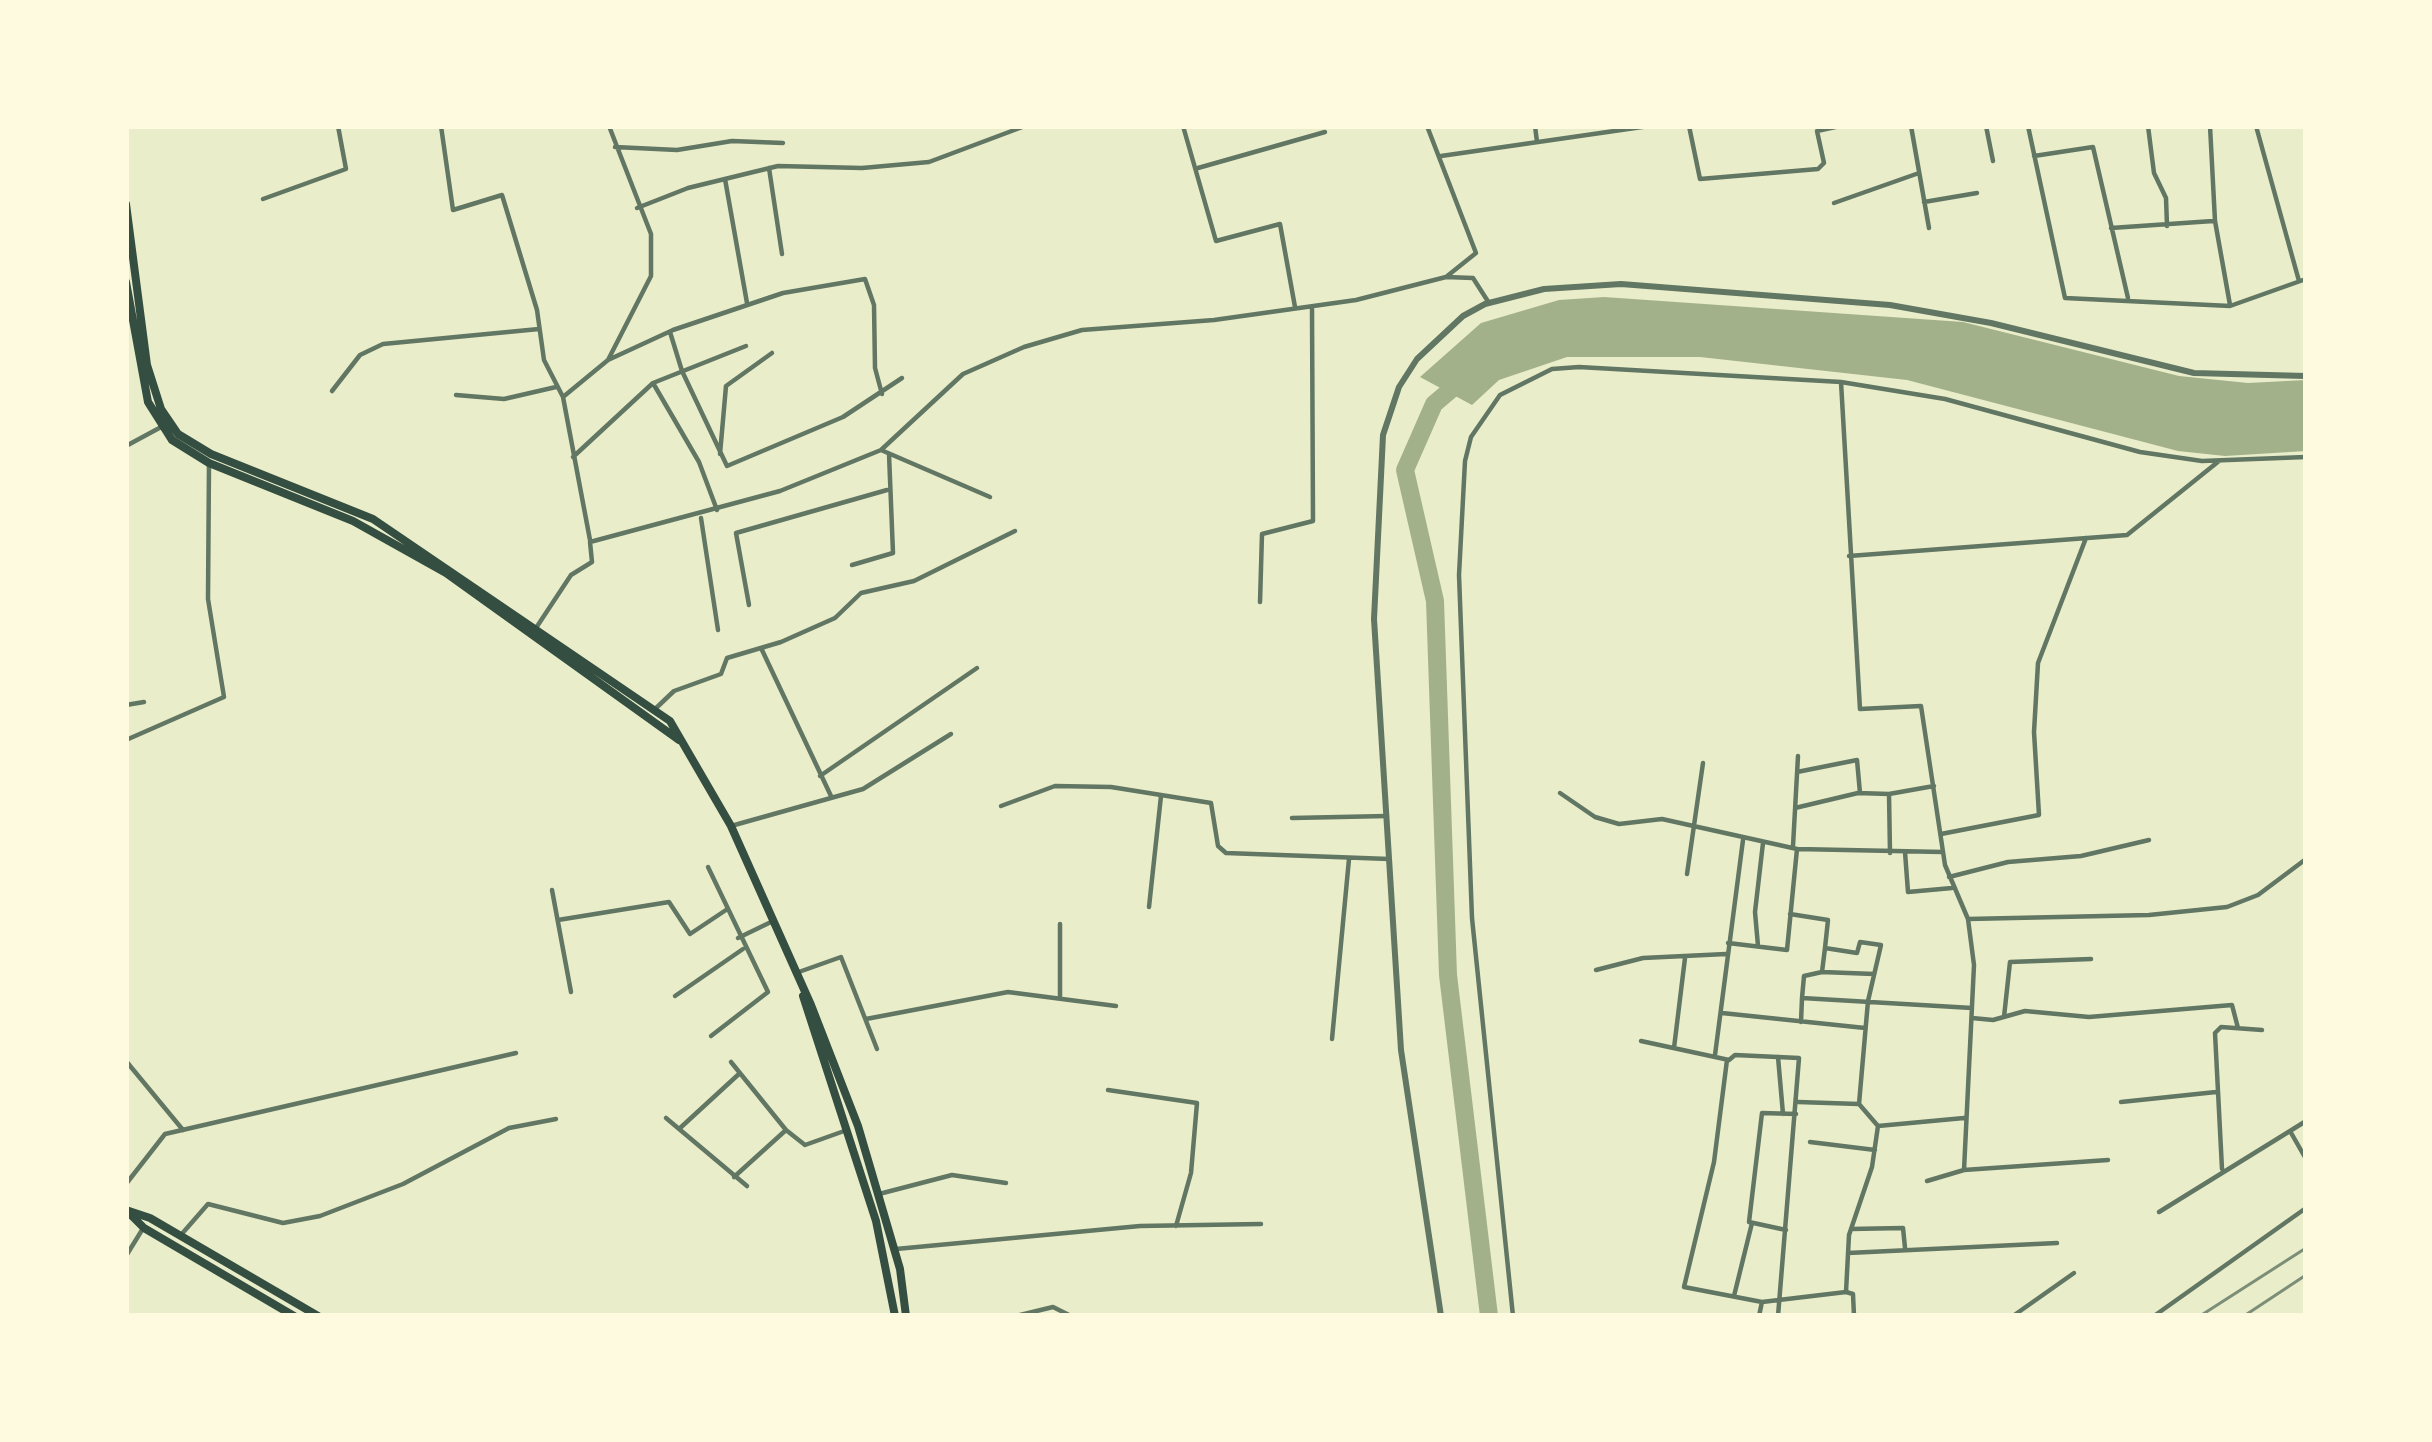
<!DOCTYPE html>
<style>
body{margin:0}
#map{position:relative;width:2432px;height:1442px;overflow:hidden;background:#e9edc9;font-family:"PT Sans Narrow",sans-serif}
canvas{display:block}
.frame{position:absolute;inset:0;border:129px solid #fefae0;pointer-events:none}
</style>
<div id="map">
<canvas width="2432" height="1442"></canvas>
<div class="frame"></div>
</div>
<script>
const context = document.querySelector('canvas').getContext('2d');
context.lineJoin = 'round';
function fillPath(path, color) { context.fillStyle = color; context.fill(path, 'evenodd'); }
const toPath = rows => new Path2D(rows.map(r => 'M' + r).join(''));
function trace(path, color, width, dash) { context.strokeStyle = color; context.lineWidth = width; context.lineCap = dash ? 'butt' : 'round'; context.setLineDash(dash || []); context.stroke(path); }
const water = toPath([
 [1604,297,1963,322,2179,376,2248,383,2306,380,2306,451,2225,456,2178,451,1907,380,1700,357,1567,357,1499,380,1472,405,1420,377,1481,323,1559,300]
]);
const river = toPath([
 [1467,376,1434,404,1405,470,1435,601,1448,975,1489,1316]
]);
const minor = toPath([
 [441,126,453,210,502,195,537,310,544,360,563,397],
 [1183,126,1216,241,1280,224,1295,307],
 [1535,126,1537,142],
 [1689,126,1700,179,1818,169,1824,163,1817,131,1840,126],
 [1911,126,1929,228],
 [1986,126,1993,161],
 [2028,126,2065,298,2230,306,2306,279],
 [2148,126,2154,173,2166,198,2167,226],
 [2210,126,2215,221,2230,305],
 [2256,126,2299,281],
 [615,147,677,150,732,141,783,143],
 [1441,156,1649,126],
 [2034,156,2093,147,2128,298],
 [769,168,782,254],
 [1198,168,1325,132],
 [725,179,747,303],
 [263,199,346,169,338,126],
 [1924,202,1977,193],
 [1834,203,1919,173],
 [637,208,688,188,778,166,862,168,929,162,1025,126],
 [2111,228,2213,221],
 [1446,277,1473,278,1489,303],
 [670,332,682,371,727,466,843,417,902,378],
 [608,360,673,330,783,293,865,279,874,305,875,368,882,394],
 [1841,382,1860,709,1921,706,1945,865,1968,919,1974,965,1964,1170,1927,1181],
 [653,383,699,462,717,510],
 [332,391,360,355,383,344,539,329],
 [456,395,504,399,556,387],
 [126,446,163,426],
 [881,450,990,497],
 [720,454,726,386,772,353],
 [573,457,653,383,746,346],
 [701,518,718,630],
 [590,540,563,397,608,360,651,276,651,234,609,126],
 [1849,556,2127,535,2219,461],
 [852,565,893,553,889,454],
 [1260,602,1262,534,1313,521,1312,309],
 [749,605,736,533,887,490],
 [534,631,571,575,592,562,590,542,780,491,881,450,963,374,1024,347,1082,330,1214,320,1356,300,1446,277,1476,253,1427,126],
 [762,650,831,796],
 [126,705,144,702],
 [654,710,674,691,721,674,727,658,781,642,835,618,861,593,914,581,1015,531],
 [126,740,224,697,208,599,209,463],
 [1797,772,1857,760,1860,793],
 [820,776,977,668],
 [1560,793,1595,817,1619,824,1662,819,1797,849,1943,852],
 [1001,806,1055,786,1111,787,1211,803,1218,846,1226,853,1389,859],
 [1795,808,1858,793,1889,794],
 [1292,818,1387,816],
 [731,826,863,789,951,734],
 [1941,834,2039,815,2034,732,2038,663,2086,538],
 [1793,846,1798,756],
 [1905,852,1908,892,1952,888],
 [1890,853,1889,794,1934,786],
 [708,867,768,992,711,1036],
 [1687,874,1703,763],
 [1949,877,2008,862,2081,856,2149,840],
 [552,890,571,992],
 [1149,907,1161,796],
 [1790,914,1828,920,1825,948,1857,953,1860,942,1881,945,1868,1001,1859,1104,1878,1126],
 [1968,919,2149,915,2227,907,2258,895,2306,859],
 [558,920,669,902,690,934,726,910],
 [1060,924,1060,996],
 [738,938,771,922],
 [1728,943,1787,950,1797,849],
 [1758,946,1755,912,1763,843],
 [1825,948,1822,972,1874,974],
 [1596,970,1643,958,1726,954],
 [796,973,841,957,877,1049],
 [675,996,743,949],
 [1802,998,1804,976,1822,972],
 [1722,1013,1865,1028],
 [2004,1017,2010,962,2091,959],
 [1972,1018,1993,1020,2025,1011,2089,1017,2232,1005,2238,1028],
 [866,1019,1008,992,1116,1006],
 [1801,1022,1802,998,1972,1008],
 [1332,1039,1349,859],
 [1641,1041,1729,1060,1735,1055,1799,1058,1778,1316],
 [1674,1048,1685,958],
 [1715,1055,1743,840],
 [1778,1057,1783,1114],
 [1727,1060,1714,1162,1684,1287,1762,1302,1846,1292],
 [126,1061,183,1130],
 [731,1062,786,1130],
 [1108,1090,1197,1103,1191,1173,1176,1226],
 [1798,1102,1859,1104],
 [2121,1102,2216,1092],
 [666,1118,747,1186],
 [679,1129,740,1073],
 [2290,1131,2306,1121],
 [1810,1142,1875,1150],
 [2222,1169,2215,1033,2221,1027,2262,1030],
 [1964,1170,2108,1160],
 [734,1177,786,1130,805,1145,847,1130],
 [126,1184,165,1134,516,1053],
 [879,1194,952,1175,1006,1183],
 [2159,1212,2290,1131,2306,1159],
 [1851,1229,1903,1228,1905,1248],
 [1786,1230,1749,1222,1762,1113,1796,1114],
 [180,1236,208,1204,283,1223,320,1216,403,1184,509,1128,556,1119],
 [896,1249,1140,1226,1261,1224],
 [1848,1253,2057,1243],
 [126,1256,142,1230],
 [1734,1296,1752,1223],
 [1016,1316,1053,1307,1071,1316],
 [1513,1316,1472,918,1459,575,1465,461,1471,437,1500,395,1552,369,1579,367,1841,382,1945,399,2140,452,2202,461,2306,457],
 [1759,1316,1762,1302],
 [1854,1316,1853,1294,1846,1292,1849,1235,1872,1167,1878,1126,1964,1118],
 [2013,1316,2074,1273],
 [2154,1316,2306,1208]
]);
const tertiary = toPath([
 [1441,1316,1401,1050,1374,619,1383,435,1399,387,1417,359,1463,316,1485,304,1544,289,1621,284,1890,305,1991,323,2194,373,2306,376]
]);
const trunk = toPath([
 [126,204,147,365,161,409,178,434,211,454,373,519,670,721,731,826,811,1005,858,1126,900,1269,906,1316],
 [126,282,148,402,172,440,209,463,353,521,446,573,679,740],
 [803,996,876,1221,895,1316],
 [126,1210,150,1218,318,1316],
 [128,1212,144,1228,294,1316]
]);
const rail = toPath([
 [2200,1316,2306,1248],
 [2244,1316,2306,1275]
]);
fillPath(water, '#a3b18a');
trace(river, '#a3b18a', 18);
trace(minor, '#617663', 4.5);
trace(tertiary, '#617663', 6);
trace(trunk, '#344e41', 8);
trace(rail, '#7c8e77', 3);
</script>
